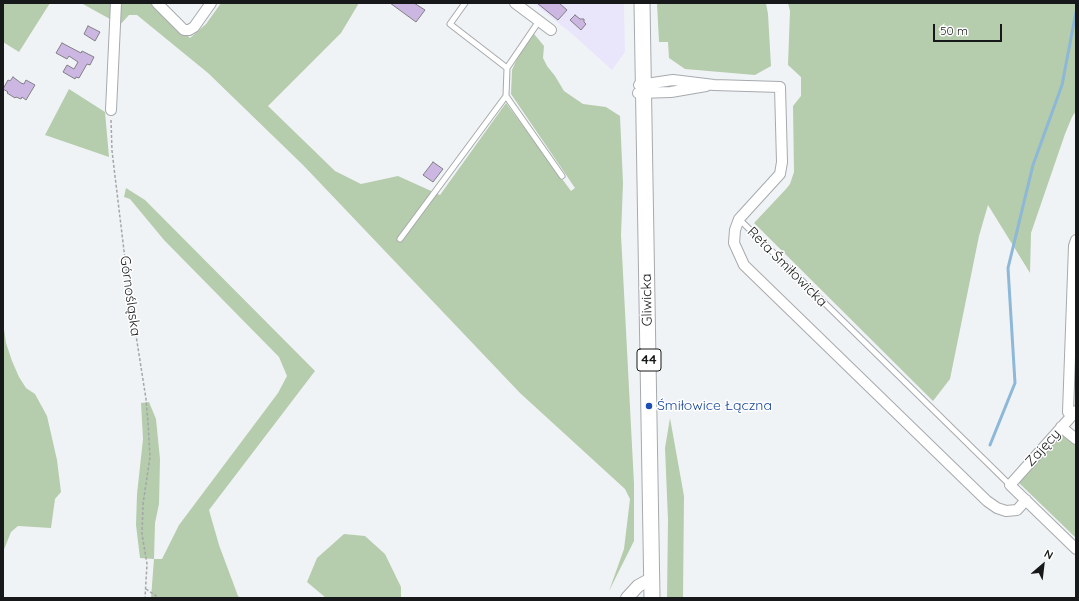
<!DOCTYPE html>
<meta charset="utf-8">
<style>
body{margin:0}
#map{position:relative;width:1079px;height:601px;overflow:hidden;background:#f0f3f6;font-family:Quicksand,sans-serif}
canvas{display:block}
.frame{position:absolute;inset:0;border:4px solid #171819;pointer-events:none}
.north{position:absolute;left:1023px;top:545px;width:40px;height:40px;-webkit-text-stroke:3px #fff;paint-order:stroke;rotate:28deg;font-size:11px;font-weight:700;line-height:16px;text-align:center;color:#171819}
.north::after{content:'';display:block;margin:auto;width:14px;height:18px;background:#171819;clip-path:polygon(50% 0,100% 100%,50% 72%,0 100%)}
.scale{position:absolute;left:933px;top:24px;width:69px;height:18px;box-sizing:border-box;border:2px solid #171819;border-top:0;padding-left:5px;font-size:12px;line-height:14px;white-space:nowrap;color:#171819;-webkit-text-stroke:3px #fff;paint-order:stroke}
</style>
<div id="map">
<canvas width="1079" height="601"></canvas>
<div class="frame"></div>
<div class="north">N</div>
<div class="scale">50 m</div>
</div>
<script>
const context = document.querySelector('canvas').getContext('2d');
context.lineJoin = 'round';
function fillPath(path, color) { context.fillStyle = color; context.fill(path, 'evenodd'); }
const toPath = rows => new Path2D(rows.map(r => 'M' + r).join(''));
function trace(path, color, width, dash) { context.strokeStyle = color; context.lineWidth = width; context.lineCap = dash ? 'butt' : 'round'; context.setLineDash(dash || []); context.stroke(path); }
function write(font, color, halo, rows, align = 'center') {
  context.font = font + ' Quicksand,sans-serif'; context.lineWidth = 3; context.setLineDash([]); context.textBaseline = 'middle'; context.strokeStyle = halo; context.fillStyle = color; for (const [text, x, y, turn = 0] of rows) {
    context.save(); context.translate(x, y); context.rotate((+turn || 0) * Math.PI / 180); context.textAlign = isNaN(turn) ? turn : align; if (halo) context.strokeText(text, 0, 0); context.fillText(text, 0, 0); context.restore();
  }
}
const commercial = toPath([
 [533,3,624,3,625,52,612,70,571,33]
]);
const green = toPath([
 [3,3,50,3,19,52,3,42],
 [81,3,111,3,110,19],
 [119,3,154,3,190,38,206,24,221,3,359,3,341,33,268,106,335,171,361,184,398,176,440,195,506,103,571,191,575,188,511,94,512,70,530,29,544,46,543,58,547,66,555,76,564,91,583,104,606,107,620,116,623,183,621,235,634,484,634,541,609,591,624,549,630,499,625,489,520,393,303,165,208,73,137,15,129,15,118,27],
 [657,3,766,3,768,14,771,66,755,75,685,69,669,58,668,42,659,42],
 [788,3,1076,3,1076,111,1072,117,1065,134,1031,233,1030,273,988,205,979,236,950,379,933,401,754,223,786,189,790,184,794,172,793,106,801,96,801,77,788,65,790,11],
 [69,89,105,112,109,157,45,135],
 [126,188,145,200,315,371,209,510,219,545,238,596,241,598,151,598,154,559,140,558,136,525,137,494,143,439,141,403,149,402,156,419,160,459,159,504,155,523,154,559,162,559,179,525,278,393,287,376,279,357,164,240,130,199,124,197],
 [3,322,6,343,12,361,19,377,26,388,35,394,47,416,57,460,61,492,55,499,51,528,18,526,11,532,3,552],
 [670,418,684,496,683,598,667,598,668,520,665,448],
 [1061,435,1064,435,1076,443,1076,538,1017,481,1056,438],
 [344,534,365,536,385,554,401,587,401,598,326,598,307,582,317,558]
]);
const stream = toPath([
 [990,445,1015,383,1008,268,1033,165,1062,85,1076,12]
]);
const building = toPath([
 [390,3,414,3,425,10,416,22,390,3],
 [537,3,559,3,567,10,558,20,537,3],
 [575,15,580,19,584,19,584,22,586,24,581,30,570,20,575,15],
 [88,26,100,32,95,41,84,34,88,26],
 [62,43,81,53,82,51,94,57,90,65,87,64,79,78,76,77,75,79,63,72,67,65,74,69,78,62,69,56,67,59,56,53,62,43],
 [13,77,21,83,24,84,26,80,35,85,26,100,22,97,21,99,16,97,15,98,7,93,8,92,3,89,8,80,10,81,13,77],
 [433,162,443,169,433,182,423,175,433,162]
]);
const path = toPath([
 [111,120,112,151,128,284,146,399,148,422,150,457,143,504,142,534,147,564,145,598],
 [146,589,159,598]
]);
const service = toPath([
 [465,3,450,24,507,68,506,96,562,176],
 [507,68,539,21],
 [739,219,1010,485],
 [400,239,506,96]
]);
const minor = toPath([
 [157,3,184,30,189,30,194,27,211,3],
 [515,3,551,30],
 [639,85,673,80,714,85,780,87,782,162,780,174,739,219,735,230,734,243,744,265,987,501,997,508,1006,511,1017,510,1026,500],
 [638,93,671,92,706,86],
 [111,110,116,3],
 [1076,411,1010,485,1076,549],
 [1071,416,1068,412,1074,246,1076,240],
 [1061,427,1076,439]
]);
const tertiary = toPath([
 [627,598,638,586,647,581,652,581]
]);
const primary = toPath([
 [642,3,652,598]
]);
const markers = [
 [649,406,4,"#1a4fb4"]
];
const shields = [
 [649,360,24]
];
const shieldNames = [
 ["44",649,360]
];
const streetNames = [
 ["Reta Śmiłowicka",787,267,45],
 ["Górnośląska",130,296,82],
 ["Gliwicka",647,300,-91],
 ["Zajęcy",1043,448,-48]
];
const transitNames = [
 ["Śmiłowice Łączna",657,406]
];
fillPath(commercial, '#e9e6fc');
fillPath(green, '#b5ccad');
trace(stream, '#8db8d7', 3);
fillPath(building, '#ccb7e3');
trace(building, '#817f83', 1);
trace(service, '#a7aaad', 7);
trace(minor, '#a7aaad', 12);
trace(tertiary, '#a7aaad', 14);
trace(primary, '#a7aaad', 17);
trace(path, '#a4a7a9', 1.5, [3, 2]);
trace(service, '#fff', 5);
trace(minor, '#fff', 10);
trace(tertiary, '#fff', 12);
trace(primary, '#fff', 15);
for (const [x, y, r, color] of markers) { const dot = new Path2D(); dot.arc(x, y, r, 0, 2 * Math.PI); context.fillStyle = color; context.fill(dot); trace(dot, '#fff', 1.5); }
for (const [x, y, w] of shields) { const box = new Path2D(); box.roundRect(x - w / 2, y - 11, w, 22, 3); context.fillStyle = '#fff'; context.fill(box); trace(box, '#171819', 1); }
write('bold 13px', '#171819', null, shieldNames);
write('14px', '#171819', '#fff', streetNames);
write('14px', '#164399', '#fff', transitNames, 'left');
</script>
